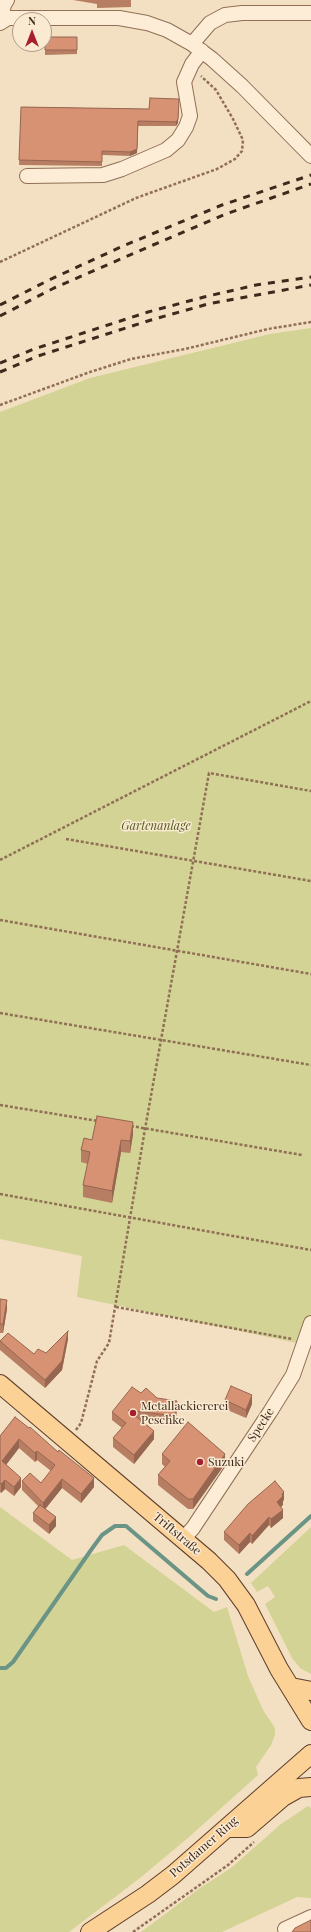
<!DOCTYPE html>
<meta charset="utf-8">
<style>
body{margin:0}
#map{position:relative;width:311px;height:1932px;overflow:hidden;background:#f3e0c2;font-family:"Playfair Display",serif}
canvas{display:block}
.north{position:absolute;left:12px;top:12px;width:40px;height:40px;box-sizing:border-box;background:#faead2;border:1px solid #af9d89;border-radius:50%;rotate:0deg;font-size:11px;font-weight:700;line-height:16px;text-align:center;color:#3e291c}
.north::after{content:'';display:block;margin:auto;width:14px;height:18px;background:#a61f2d;clip-path:polygon(50% 0,100% 100%,50% 72%,0 100%)}
</style>
<div id="map">
<canvas width="311" height="1932"></canvas>
<div class="north">N</div>
</div>
<script>
const context = document.querySelector('canvas').getContext('2d');
context.lineJoin = 'round';
function fillPath(path, color) { context.fillStyle = color; context.fill(path, 'evenodd'); }
const toPath = rows => new Path2D(rows.map(r => 'M' + r).join(''));
function trace(path, color, width, dash) { context.strokeStyle = color; context.lineWidth = width; context.lineCap = dash ? 'butt' : 'round'; context.setLineDash(dash || []); context.stroke(path); }
function write(font, color, halo, rows, align = 'center') {
  context.font = font + ' "Playfair Display",serif'; context.lineWidth = 3; context.setLineDash([]); context.textBaseline = 'middle'; context.strokeStyle = halo; context.fillStyle = color; for (const [text, x, y, turn = 0] of rows) {
    context.save(); context.translate(x, y); context.rotate((+turn || 0) * Math.PI / 180); context.textAlign = isNaN(turn) ? turn : align; if (halo) context.strokeText(text, 0, 0); context.fillText(text, 0, 0); context.restore();
  }
}
const green = toPath([
 [311,328,311,1338,297,1343,77,1297,82,1256,0,1239,0,412,90,378,270,334],
 [0,1507,72,1560,124,1545,214,1612,227,1607,248,1676,263,1710,275,1728,275,1735,271,1745,256,1767,258,1775,189,1837,140,1878,69,1932,0,1932],
 [311,1527,311,1674,300,1668,292,1658,265,1604,275,1597,268,1586,257,1592,251,1583],
 [308,1806,311,1808,311,1898,297,1897,222,1932,141,1932,200,1888,231,1868,281,1824]
]);
const stream = toPath([
 [247,1574,311,1516],
 [0,1668,6,1668,13,1662,91,1550,102,1535,115,1526,126,1526,208,1596,216,1599]
]);
const path = toPath([
 [0,262,136,198,217,169,235,159,242,151,243,140,233,119,216,90,201,76],
 [0,405,90,372,131,359,185,349,268,329,311,322],
 [66,839,311,881],
 [0,860,311,701],
 [0,920,311,974],
 [0,1013,311,1065],
 [0,1105,98,1121],
 [131,1126,302,1155],
 [0,1194,311,1250],
 [116,1307,292,1339],
 [76,1430,81,1423,97,1361,109,1343,145,1129,209,773,311,791],
 [133,1932,228,1865,254,1842]
]);
const minor = toPath([
 [0,22,4,5,7,0],
 [0,23,8,18,119,18,147,23,167,30,192,44,212,59,242,86,311,156],
 [192,44,210,23,225,15,242,13,311,13],
 [27,176,103,175,122,169,166,150,178,140,186,127,190,116,184,82,192,64,202,51],
 [183,1539,193,1528,270,1412,293,1375,311,1323],
 [287,1932,285,1929,311,1917]
]);
const major = toPath([
 [0,1384,209,1561,227,1579,246,1605,279,1669,311,1721],
 [291,1687,311,1691],
 [227,1828,247,1828,283,1797,299,1788,311,1787],
 [90,1932,148,1894,173,1875,311,1754]
]);
const rail = toPath([
 [0,305,49,280,123,246,222,205,311,175],
 [0,316,54,288,153,245,226,214,311,184],
 [0,363,34,349,148,312,204,297,256,285,311,277],
 [0,372,38,356,151,320,208,304,311,285]
]);
const wall = toPath([
 [73,0,131,0,131,7,97,8,97,4],
 [45,37,77,37,77,54,45,55],
 [150,98,178,123,176,126,138,126,137,153,130,156,102,155,102,166,19,165,21,107,149,109],
 [133,1134,130,1153,121,1152,112,1203,83,1197,83,1185,88,1164,81,1162,81,1150,92,1140],
 [0,1299,7,1309,3,1333,0,1333],
 [68,1339,62,1370,45,1388,0,1350,0,1341,34,1354,46,1353],
 [157,1398,177,1409,175,1424,140,1419,154,1439,134,1464,113,1447,113,1438,122,1428,112,1420,112,1412],
 [225,1400,252,1404,246,1418,225,1409],
 [15,1417,94,1487,81,1503,62,1488,45,1509,56,1526,49,1534,33,1521,33,1513,38,1506,22,1490,22,1481,41,1483,51,1471,37,1460,35,1462,19,1448,6,1465,21,1487,14,1496,5,1489,1,1493,0,1492,0,1436],
 [162,1454,225,1464,193,1509,188,1509,158,1485,158,1475,165,1467,162,1464],
 [284,1500,283,1501,283,1505,281,1507,283,1518,271,1528,269,1525,252,1544,250,1542,239,1554,224,1540,224,1532]
]);
const shadedWall = toPath([
 [179,99,178,123,176,126,176,122],
 [138,121,137,153,130,156,130,152],
 [133,1122,133,1134,130,1153,130,1141],
 [121,1140,121,1152,112,1203,112,1191],
 [7,1300,7,1309,3,1333,3,1324],
 [68,1331,68,1339,62,1370,45,1388,45,1380],
 [252,1395,252,1404,246,1418,246,1410],
 [177,1401,177,1409,175,1424,175,1416],
 [154,1431,154,1439,134,1464,134,1455],
 [19,1439,19,1448,2,1470,2,1461],
 [37,1451,37,1460,35,1462,35,1453],
 [225,1454,225,1464,193,1509,193,1499],
 [21,1478,21,1487,14,1496,14,1487],
 [94,1478,94,1487,81,1503,81,1494],
 [62,1479,62,1488,43,1512,43,1503],
 [5,1480,5,1489,1,1493,1,1484],
 [284,1492,284,1500,283,1501,283,1505,277,1510,277,1502,282,1494],
 [283,1510,283,1518,271,1528,271,1519],
 [56,1517,56,1526,49,1534,49,1525],
 [269,1517,269,1525,252,1544,252,1536],
 [250,1533,250,1542,239,1554,239,1545]
]);
const building = toPath([
 [45,37,77,37,77,50,45,50,45,37],
 [150,98,179,99,178,119,176,122,138,121,137,149,130,152,102,151,102,162,19,160,21,107,149,109,150,98],
 [97,1116,133,1122,130,1141,121,1140,112,1191,83,1185,90,1152,81,1150,84,1138,92,1140,97,1116],
 [0,1299,7,1300,3,1324,0,1324,0,1299],
 [68,1331,62,1361,45,1380,0,1341,8,1333,34,1354,38,1349,46,1353,68,1331],
 [231,1386,252,1395,246,1410,225,1400,231,1386],
 [132,1387,141,1393,146,1388,157,1398,177,1401,175,1416,128,1410,154,1431,134,1455,113,1438,126,1423,112,1412,132,1387],
 [15,1417,29,1428,30,1427,58,1452,59,1450,94,1478,81,1494,62,1479,43,1503,22,1481,30,1473,41,1483,55,1465,37,1451,35,1453,19,1439,2,1461,21,1478,14,1487,5,1480,1,1484,0,1483,0,1436,15,1417],
 [188,1422,225,1454,193,1499,188,1499,158,1475,170,1461,162,1454,188,1422],
 [275,1481,284,1492,282,1494,283,1496,277,1502,283,1510,271,1519,269,1517,252,1536,250,1533,239,1545,224,1532,248,1504,275,1481],
 [40,1505,56,1517,49,1525,33,1513,40,1505],
 [311,1920,311,1932,292,1932,295,1928,311,1920]
]);
const markers = [
 [133,1413,4,"#a61f2d"],
 [200,1462,4,"#a61f2d"]
];
const parkNames = [
 ["Gartenanlage",156,826]
];
const poiNames = [
 ["Metallackiererei",141,1406],
 ["Peschke",141,1420],
 ["Suzuki",208,1462]
];
const streetNames = [
 ["Specke",261,1425,-57],
 ["Triftstraße",177,1534,40],
 ["Potsdamer Ring",204,1847,-41]
];
fillPath(green, '#d2d394');
trace(stream, '#6a9586', 4);
trace(minor, '#906f56', 16);
trace(major, '#5d3d2b', 20);
trace(path, '#906f56', 2.5, [3, 2]);
trace(minor, '#fdedd6', 14);
trace(major, '#fbd195', 18);
trace(rail, '#3e291c', 3, [7, 7]);
fillPath(wall, '#b87e63');
fillPath(shadedWall, '#966650');
fillPath(building, '#d69273');
trace(building, '#966650', 1);
for (const [x, y, r, color] of markers) { const dot = new Path2D(); dot.arc(x, y, r, 0, 2 * Math.PI); context.fillStyle = color; context.fill(dot); trace(dot, '#faead2', 1.5); }
write('italic 12px', '#535d20', '#faead2', parkNames);
write('12px', '#3e291c', '#faead2', poiNames, 'left');
write('12px', '#3e291c', '#faead2', streetNames);
</script>
